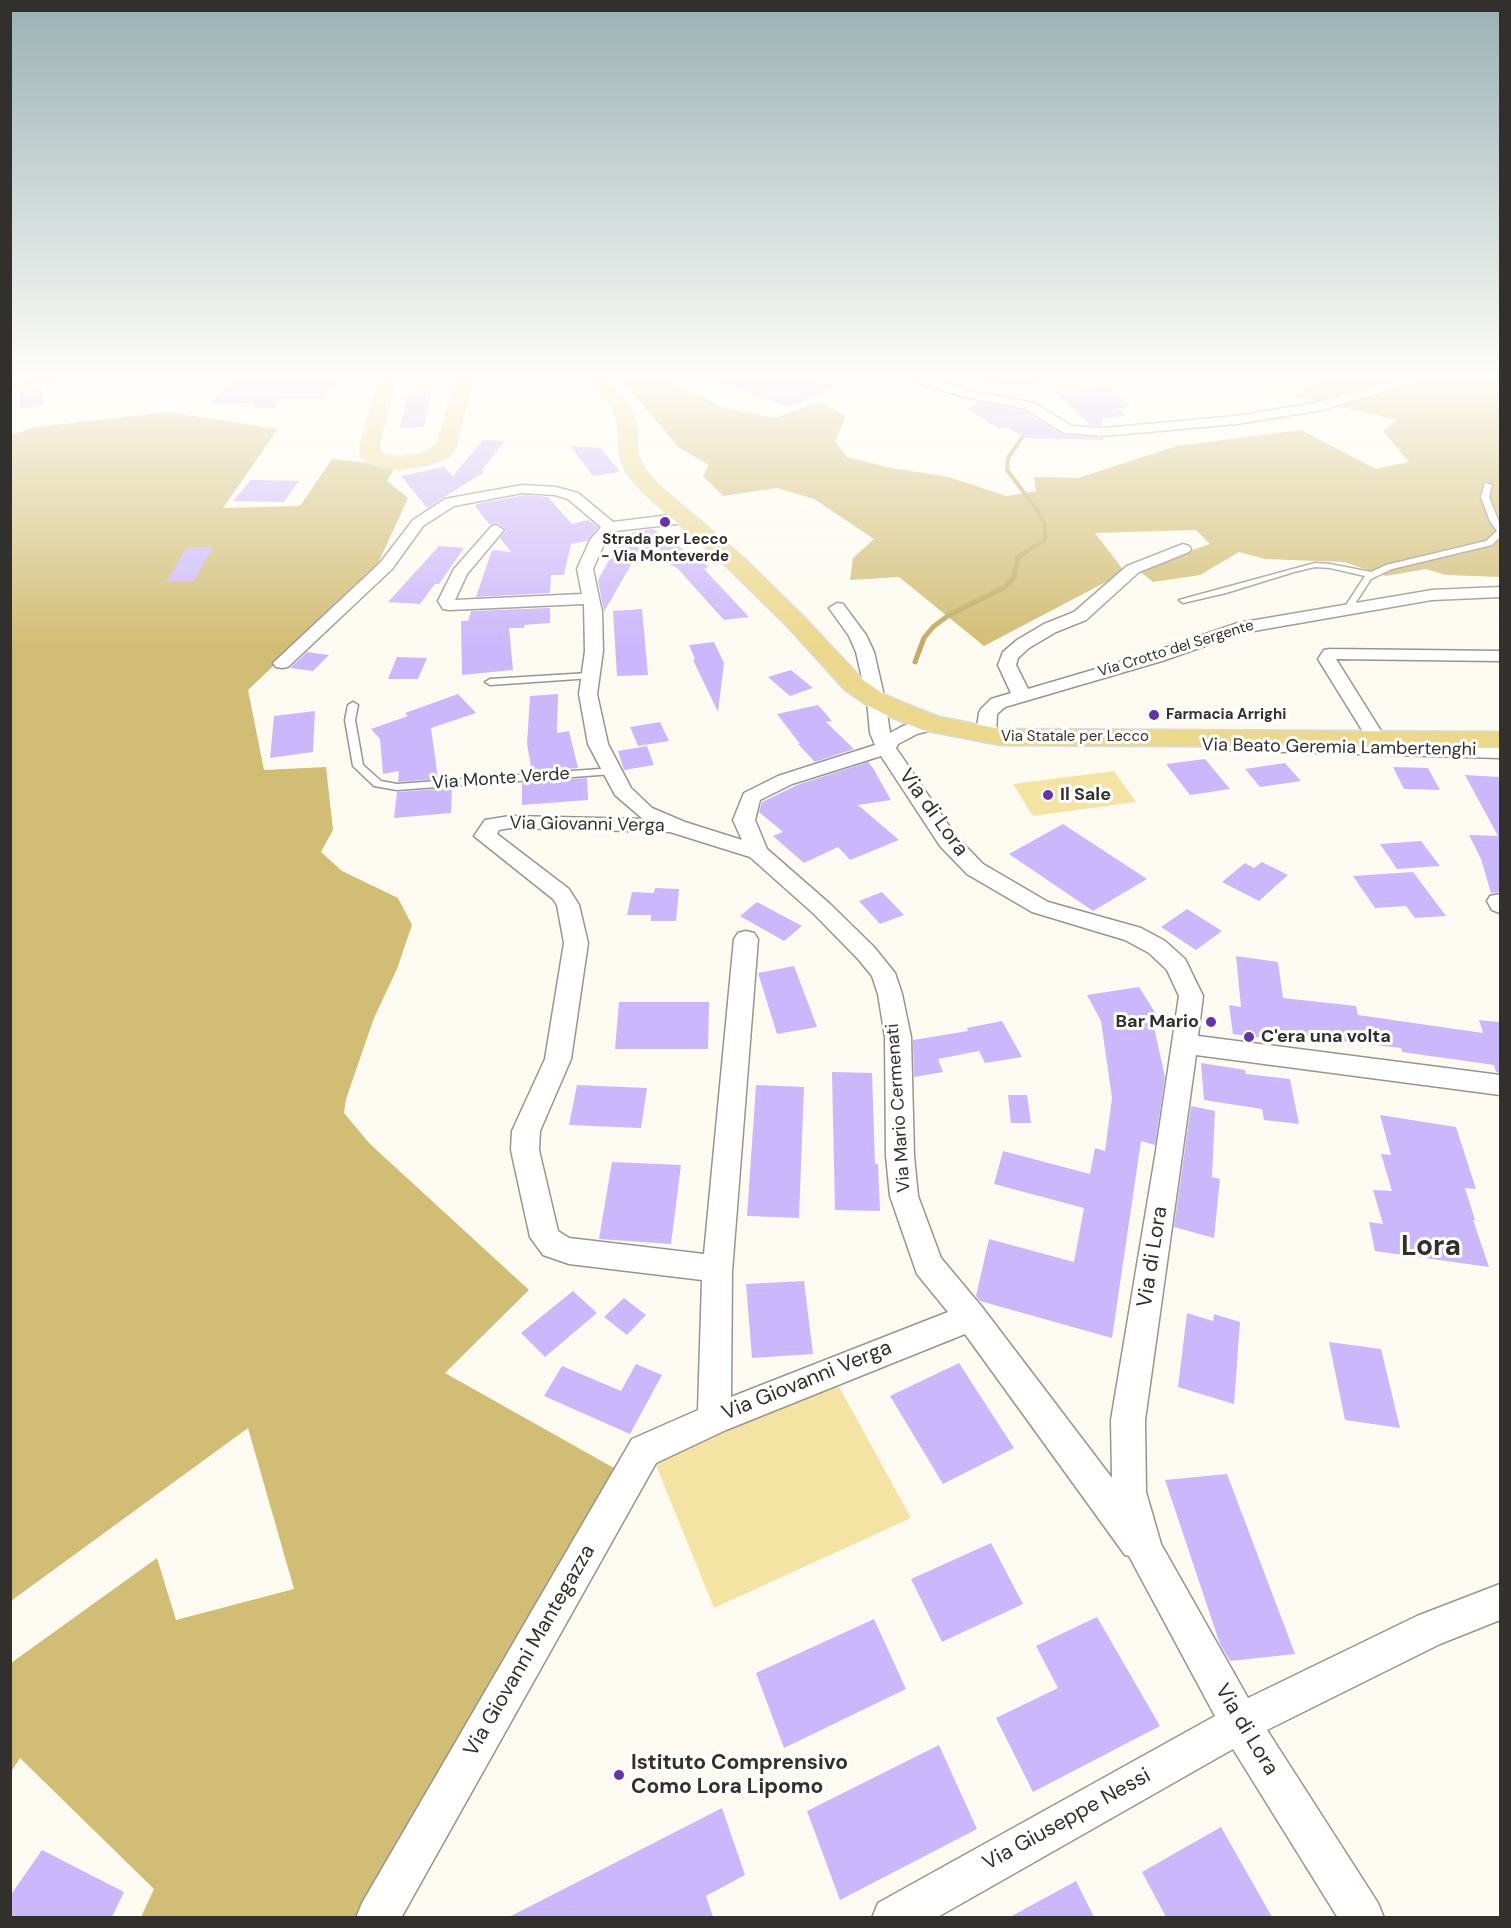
<!DOCTYPE html>
<style>
body{margin:0}
#map{position:relative;width:1511px;height:1928px;overflow:hidden;background:#fdfbf1;font-family:"DM Sans",sans-serif}
canvas{display:block}
.frame{position:absolute;inset:0;border:12px solid #31302c;pointer-events:none}
</style>
<div id="map">
<canvas width="1511" height="1928"></canvas>
<div class="frame"></div>
</div>
<script>
const context = document.querySelector('canvas').getContext('2d');
context.lineJoin = 'round';
function fillPath(path, color) { context.fillStyle = color; context.fill(path, 'evenodd'); }
const toPath = rows => new Path2D(rows.map(r => 'M' + r).join(''));
function trace(path, color, width, dash) { context.strokeStyle = color; context.lineWidth = width; context.lineCap = dash ? 'butt' : 'round'; context.setLineDash(dash || []); context.stroke(path); }
function write(font, color, halo, rows, align = 'center') {
  context.font = font + ' "DM Sans",sans-serif'; context.lineWidth = 6; context.setLineDash([]); context.textBaseline = 'middle'; context.strokeStyle = halo; context.fillStyle = color; for (const [text, x, y, turn = 0] of rows) {
    context.save(); context.translate(x, y); context.rotate((+turn || 0) * Math.PI / 180); context.textAlign = isNaN(turn) ? turn : align; if (halo) context.strokeText(text, 0, 0); context.fillText(text, 0, 0); context.restore();
  }
}
const green = toPath([
 [1249,378,1309,378,1318,386,1258,388],
 [1114,771,1136,802,1033,816,1013,784],
 [831,1372,911,1518,714,1608,649,1448]
]);
const forest = toPath([
 [620,378,660,378,725,408,775,418,820,402,846,416,835,441,847,457,886,467,949,477,1006,496,1036,491,1034,477,1078,478,1177,446,1301,430,1376,469,1409,462,1383,431,1397,420,1294,396,1322,382,1316,378,1500,378,1500,577,1446,575,1426,569,1386,576,1344,562,1265,559,1239,552,1200,575,1153,582,1137,569,1210,544,1196,530,1095,533,1125,572,984,646,899,577,850,580,853,558,874,539,814,499,777,488,723,496,703,476,709,465,678,447],
 [168,412,278,429,223,508,300,506,332,459,396,466,387,481,408,498,375,570,248,690,264,770,326,767,333,830,321,852,342,871,398,898,412,925,397,969,374,1018,346,1099,344,1113,370,1144,529,1290,445,1373,621,1472,360,1917,141,1917,154,1889,20,1758,11,1772,11,1663,157,1558,176,1620,294,1589,248,1428,11,1601,11,435,36,427]
]);
const streamFar1 = toPath([
 [976,378,1009,382,1052,378],
 [1023,554,1045,540,1045,525,1040,514,1007,470,1008,458,1023,436]
]);
const stream = toPath([
 [915,662,924,638,933,627,949,615,1005,587,1014,577,1018,557,1025,552]
]);
const building = toPath([
 [233,378,338,378,322,399,280,399,274,408,252,407,255,403,210,404],
 [716,378,806,378,835,387,788,407,715,380],
 [1109,387,1131,407,1117,408,1127,416,1102,419,1103,426,1090,425,1054,391],
 [42,388,43,406,19,409,20,391],
 [432,390,424,427,400,428,408,391],
 [981,402,1024,411,1064,435,1103,438,1103,440,1025,438,1007,427,999,429,967,409],
 [483,440,505,441,482,470,484,472,427,508,401,476,444,467,453,476],
 [570,446,601,448,620,472,593,476],
 [251,480,299,481,284,502,233,501],
 [525,495,548,497,572,524,588,520,598,527,587,541,571,544,564,575,551,575,550,593,476,597,492,550,511,552,500,538,506,531,505,528,497,523,490,525,475,506,477,504],
 [653,529,709,567,704,569,749,617,724,620,677,568,640,549,604,612,598,580,621,539,614,536],
 [439,546,464,548,439,584,435,584,420,604,388,602],
 [187,547,213,547,194,581,166,582],
 [550,608,550,623,524,625,524,628,509,628,513,670,462,675,461,621,468,621,471,611],
 [642,609,648,675,617,676,613,611],
 [714,642,724,663,718,712,693,660,695,659,689,645],
 [307,652,329,655,313,671,290,668],
 [397,657,427,658,418,679,388,679],
 [791,670,813,688,790,696,768,677],
 [458,694,476,713,431,728,438,779,398,782,399,771,383,774,380,739,371,729,408,716,405,713],
 [558,694,557,733,569,731,578,768,532,772,527,744,530,696],
 [818,705,832,721,826,722,854,749,815,762,798,744,800,744,777,714],
 [315,711,313,752,270,758,274,716],
 [660,722,669,741,638,746,630,727],
 [647,746,654,765,624,770,618,751],
 [1205,759,1230,789,1190,795,1166,764],
 [868,762,873,768,891,800,858,805,899,840,850,860,838,847,804,863,773,836,783,832,759,812,762,802,797,785],
 [1285,763,1301,781,1260,787,1245,769],
 [1393,767,1428,768,1440,790,1404,789],
 [1465,775,1500,777,1500,892,1491,893,1481,859,1469,835,1498,836],
 [587,778,588,800,522,805,522,783],
 [452,788,451,813,394,818,397,792],
 [1063,824,1147,879,1093,911,1009,854],
 [1421,841,1440,866,1397,869,1380,844],
 [1262,862,1288,875,1259,901,1222,882,1245,863,1254,868],
 [1413,872,1446,916,1415,918,1406,906,1375,908,1353,876],
 [655,888,679,889,676,921,651,921,651,915,627,915,632,892,654,893],
 [882,892,904,915,880,924,859,901],
 [757,902,802,926,784,941,740,916],
 [1187,909,1222,931,1196,950,1161,927],
 [1236,956,1278,962,1283,998,1356,1006,1358,1015,1483,1033,1479,1020,1500,1022,1500,1073,1496,1072,1494,1065,1402,1052,1401,1048,1299,1036,1300,1043,1233,1034,1229,1005,1241,1007],
 [794,966,817,1027,777,1034,758,973],
 [1139,987,1158,1017,1152,1018,1165,1077,1155,1145,1141,1141,1112,1338,980,1301,976,1296,989,1239,1074,1262,1084,1208,994,1184,1003,1151,1090,1174,1095,1148,1105,1151,1112,1098,1101,1021,1087,995],
 [619,1002,709,1002,708,1049,615,1049],
 [1002,1021,1022,1057,985,1063,979,1051,938,1059,943,1072,914,1077,913,1040,968,1031,967,1028],
 [1201,1063,1245,1070,1246,1074,1290,1079,1299,1124,1264,1120,1262,1109,1204,1100],
 [832,1072,872,1073,875,1164,878,1164,880,1211,835,1210],
 [577,1085,647,1088,641,1128,569,1125],
 [756,1085,804,1087,799,1218,747,1216],
 [1008,1095,1027,1095,1031,1123,1011,1123],
 [1191,1106,1215,1111,1212,1177,1220,1179,1214,1238,1174,1227],
 [1380,1115,1456,1127,1476,1189,1465,1188,1475,1220,1473,1220,1489,1267,1375,1251,1369,1222,1383,1224,1373,1190,1392,1191,1381,1154,1391,1155],
 [612,1162,681,1165,671,1244,599,1239],
 [804,1281,813,1354,752,1358,746,1284],
 [573,1291,597,1313,545,1357,521,1333],
 [624,1298,646,1315,627,1335,604,1317],
 [1187,1313,1213,1321,1214,1314,1240,1322,1234,1404,1178,1387],
 [1329,1342,1381,1349,1400,1428,1345,1420],
 [959,1363,1014,1448,943,1484,890,1396],
 [636,1364,662,1375,630,1434,544,1396,562,1366,621,1391],
 [1227,1474,1295,1654,1230,1661,1220,1644,1165,1480],
 [991,1543,1023,1604,942,1642,911,1579],
 [1097,1617,1160,1726,1033,1792,996,1718,1058,1688,1036,1646],
 [874,1619,906,1689,784,1748,756,1673],
 [939,1745,977,1829,840,1900,807,1811],
 [722,1808,745,1875,706,1896,713,1917,509,1917],
 [1221,1827,1272,1917,1166,1917,1142,1872],
 [42,1850,124,1892,112,1917,10,1917,10,1896],
 [1076,1881,1094,1917,1010,1917]
]);
const service = toPath([
 [38,378,56,378,10,385,10,381,38,378],
 [1485,483,1492,485,1489,497,1500,525,1500,537,1492,545,1392,569,1371,579,1351,610,1344,608,1365,576,1330,568,1315,567,1294,572,1226,593,1183,603,1179,600,1315,563,1330,564,1371,572,1386,565,1486,541,1497,531,1490,521,1481,497,1485,483],
 [589,673,594,676,592,678,490,685,485,682,490,679,589,673],
 [353,702,358,705,355,720,363,765,381,781,397,784,613,768,618,771,613,774,397,790,374,786,353,766,345,720,348,705,353,702]
]);
const minor = toPath([
 [915,378,929,378,971,391,1034,403,1072,426,1103,428,1237,416,1320,402,1402,378,1421,378,1419,381,1322,410,1237,424,1103,436,1064,433,1025,409,965,397,923,385,915,378],
 [522,485,556,487,578,493,613,522,686,513,694,518,686,523,615,531,605,542,593,569,602,612,603,651,597,694,608,744,631,788,652,808,685,822,742,840,733,820,744,793,778,776,875,745,870,733,867,700,856,652,849,636,829,608,837,603,843,604,866,635,874,652,885,700,890,733,903,726,932,718,939,720,942,724,939,728,917,734,898,744,896,748,956,836,983,864,1048,902,1141,928,1165,941,1185,959,1203,996,1198,1036,1500,1075,1500,1095,1196,1055,1145,1420,1146,1492,1161,1544,1248,1698,1417,1616,1500,1584,1500,1620,1440,1644,1267,1730,1378,1903,1384,1918,1338,1918,1233,1749,936,1918,872,1918,878,1903,1215,1716,1129,1556,1125,1555,965,1334,726,1430,656,1463,401,1918,356,1918,362,1903,632,1439,698,1410,702,1280,569,1264,543,1255,530,1237,511,1150,512,1131,545,1059,564,943,557,905,553,899,474,836,485,820,510,816,643,819,615,795,588,744,579,694,585,651,584,604,449,610,443,609,438,601,454,569,491,527,496,525,504,530,467,574,455,600,582,594,577,569,590,540,601,527,568,499,555,495,522,493,454,506,423,526,392,569,288,667,282,668,276,667,273,663,380,563,413,520,445,499,522,485],
 [881,756,940,846,967,874,1032,912,1125,940,1149,953,1167,970,1179,996,1155,1157,1111,1420,1112,1478,982,1307,941,1258,918,1196,914,1156,911,1037,902,994,895,973,874,947,830,904,767,849,755,820,760,800,792,784,881,756],
 [510,828,670,832,750,857,814,914,858,959,872,976,878,994,885,1037,886,1156,890,1196,917,1274,948,1312,731,1397,732,1272,758,939,754,933,746,931,738,933,734,939,704,1254,569,1238,558,1231,539,1150,540,1131,571,1059,588,943,579,905,569,889,497,834,499,830,510,828],
 [1183,544,1189,546,1191,549,1189,552,1139,572,1086,620,1056,632,1029,648,1018,658,1016,665,1028,689,1150,653,1238,623,1432,590,1500,587,1500,597,1432,600,1242,633,1162,661,1005,707,997,714,996,735,993,739,979,739,976,735,979,713,981,709,991,699,1011,693,998,665,1003,652,1017,640,1044,624,1074,612,1127,566,1183,544],
 [1330,649,1500,651,1500,661,1336,659,1386,739,1381,744,1500,746,1500,758,1214,750,1211,746,1214,742,1221,740,1370,743,1318,659,1324,650,1330,649],
 [1500,894,1500,913,1492,910,1487,901,1490,896,1500,894]
]);
const primary = toPath([
 [380,378,396,378,379,444,379,452,384,455,399,457,419,455,437,446,457,378,473,378,455,448,449,456,430,464,399,469,371,464,363,458,361,454,361,444,380,378],
 [590,378,607,378,629,405,636,424,638,455,645,470,658,485,745,559,803,616,863,680,885,695,906,704,939,717,1000,729,1500,732,1500,748,1000,745,923,730,888,716,867,705,845,690,787,626,729,569,644,493,626,472,620,455,618,424,612,406,590,378]
]);
const markers = [
 [665,522,6,"#6534ac"],
 [1154,715,6,"#6534ac"],
 [1048,795,6,"#6534ac"],
 [1211,1022,6,"#6534ac"],
 [1249,1037,6,"#6534ac"],
 [619,1775,6,"#6534ac"]
];
const farPoinames = [
 ["Strada per Lecco",665,540],
 ["- Via Monteverde",665,557],
 ["Farmacia Arrighi",1166,715,"left"]
];
const farStreetnames = [
 ["Via Crotto del Sergente",1176,649,-17],
 ["Via Statale per Lecco",1075,737]
];
const streetNames = [
 ["Via Beato Geremia Lambertenghi",1339,748,1],
 ["Via Monte Verde",501,779,-4],
 ["Via Giovanni Verga",587,825,1],
 ["Via Mario Cermenati",899,1108,-94]
];
const poiNames = [
 ["Il Sale",1060,795],
 ["Bar Mario",1199,1022,"right"],
 ["C'era una volta",1261,1037]
];
const nearStreetnames = [
 ["Via di Lora",933,813,54],
 ["Via di Lora",1153,1257,-81],
 ["Via Giovanni Verga",807,1381,-22],
 ["Via Giovanni Mantegazza",530,1651,-60],
 ["Via di Lora",1246,1730,59],
 ["Via Giuseppe Nessi",1067,1820,-29]
];
const nearPoinames = [
 ["Istituto Comprensivo",631,1763],
 ["Como Lora Lipomo",631,1787]
];
const nearDistrictnames = [
 ["Lora",1431,1248]
];
fillPath(green, '#f5e3a3');
fillPath(forest, '#d2bd74');
trace(streamFar1, '#c2ad64', 4);
trace(stream, '#c2ad64', 5);
fillPath(building, '#cbb7fb');
trace(service, '#98958d', 3);
trace(minor, '#98958d', 3);
trace(primary, '#dadad9', 3);
fillPath(service, '#fff');
fillPath(minor, '#fff');
fillPath(primary, '#ecd88c');
const sky = context.createLinearGradient(0, 0, 0, 648);
sky.addColorStop(0, '#99b1b3');
sky.addColorStop(0.58, '#fefdf9');
sky.addColorStop(1, '#fefdf900');
context.fillStyle = sky;
context.fillRect(0, 0, 1511, 648);
for (const [x, y, r, color] of markers) { const dot = new Path2D(); dot.arc(x, y, r, 0, 2 * Math.PI); context.fillStyle = color; context.fill(dot); trace(dot, '#fff', 2); }
write('bold 15px', '#31302c', '#fff', farPoinames);
write('15px', '#31302c', '#fff', farStreetnames);
write('18px', '#31302c', '#fff', streetNames);
write('bold 18px', '#31302c', '#fff', poiNames, 'left');
write('21px', '#31302c', '#fff', nearStreetnames);
write('bold 21px', '#31302c', '#fff', nearPoinames, 'left');
write('bold 28px', '#31302c', '#fff', nearDistrictnames);
</script>
